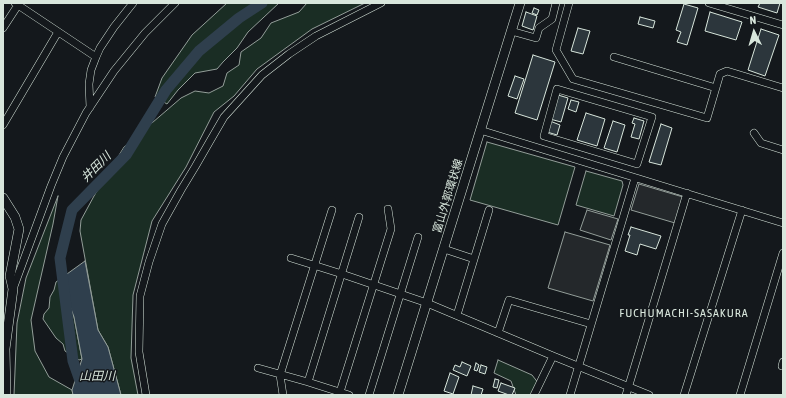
<!DOCTYPE html>
<meta charset="utf-8">
<style>
body{margin:0}
#map{position:relative;width:786px;height:398px;overflow:hidden;background:#14181c;font-family:"Asap Condensed",sans-serif}
canvas{display:block}
.frame{position:absolute;inset:0;border:4px solid #d8e6dc;pointer-events:none}
.north{position:absolute;left:734px;top:12px;width:40px;height:40px;-webkit-text-stroke:3px #14181c;paint-order:stroke;rotate:355deg;font-size:11px;font-weight:700;line-height:16px;text-align:center;color:#d8e6dc}
.north::after{content:'';display:block;margin:auto;width:14px;height:18px;background:#d8e6dc;clip-path:polygon(50% 0,100% 100%,50% 72%,0 100%)}
</style>
<div id="map">
<canvas width="786" height="398"></canvas>
<div class="frame"></div>
<div class="north">N</div>
</div>
<script>
const context = document.querySelector('canvas').getContext('2d');
context.lineJoin = 'round';
function fillPath(path, color) { context.fillStyle = color; context.fill(path, 'evenodd'); }
const toPath = rows => new Path2D(rows.map(r => 'M' + r).join(''));
function trace(path, color, width, dash) { context.strokeStyle = color; context.lineWidth = width; context.lineCap = dash ? 'butt' : 'round'; context.setLineDash(dash || []); context.stroke(path); }
function write(font, color, halo, rows, align = 'center') {
  context.font = font + ' "Asap Condensed","Noto Sans JP",sans-serif'; context.lineWidth = 3; context.setLineDash([]); context.textBaseline = 'middle'; context.strokeStyle = halo; context.fillStyle = color; for (const [text, x, y, turn = 0] of rows) {
    context.save(); context.translate(x, y); context.rotate((+turn || 0) * Math.PI / 180); context.textAlign = isNaN(turn) ? turn : align; if (halo) context.strokeText(text, 0, 0); context.fillText(text, 0, 0); context.restore();
  }
}
const green = toPath([
 [227,3,279,3,248,32,237,48,223,62,217,69,195,73,178,90,167,104,155,97,162,78,192,35,227,3],
 [307,3,365,3,312,29,257,69,234,96,214,112,186,167,152,221,133,295,131,358,138,395,121,395,108,347,98,330,80,231,81,220,94,196,124,147,181,98,195,91,209,93,223,86,227,73,239,65,241,52,261,38,271,23,299,12,307,3],
 [487,142,575,167,558,225,470,200,487,142],
 [586,171,622,181,623,185,614,216,576,205,586,171],
 [58,196,53,224,31,320,35,351,49,377,72,390,73,395,14,395,17,323,26,278,58,196],
 [60,279,74,317,82,359,79,360,65,351,63,344,56,338,43,319,44,314,49,308,50,297,54,290,56,282,60,279],
 [498,360,532,375,539,384,534,395,516,395,511,381,494,373,498,360]
]);
const parking = toPath([
 [639,184,683,197,675,223,631,210,639,184],
 [587,210,618,219,611,240,580,230,587,210],
 [565,232,610,245,593,301,548,288,565,232]
]);
const water = toPath([
 [85,261,98,330,108,347,121,395,73,395,72,390,82,359,74,317,60,279,85,261]
]);
const river = toPath([
 [85,395,73,361,60,258,72,210,126,155,166,90,199,51,239,18,262,3]
]);
const building = toPath([
 [760,3,780,3,777,13,758,7,760,3],
 [684,4,698,8,687,45,677,42,681,32,676,30,684,4],
 [534,8,539,10,537,15,532,13,534,8],
 [526,12,537,16,533,30,522,26,526,12],
 [710,12,742,22,736,40,705,31,710,12],
 [640,17,655,21,653,28,638,24,640,17],
 [578,28,590,31,583,54,571,51,578,28],
 [761,29,779,35,765,76,748,70,761,29],
 [533,55,555,62,537,120,515,113,533,55],
 [515,76,524,79,517,99,508,96,515,76],
 [558,95,568,98,561,122,550,119,558,95],
 [571,100,579,102,576,112,568,109,571,100],
 [586,113,605,119,597,146,577,140,586,113],
 [634,118,644,121,639,139,631,137,635,124,632,123,634,118],
 [550,121,560,125,557,135,547,132,550,121],
 [613,121,625,125,617,152,604,148,613,121],
 [661,124,672,128,661,165,649,162,661,124],
 [631,227,661,236,656,249,640,244,637,255,625,251,630,235,628,235,631,227],
 [462,362,471,366,467,376,453,370,455,365,460,367,462,362],
 [476,363,479,365,477,371,474,370,476,363],
 [481,365,487,367,485,374,479,372,481,365],
 [450,373,459,377,453,394,444,391,450,373],
 [495,379,499,380,497,388,493,387,495,379],
 [501,383,515,388,512,395,509,395,498,391,501,383],
 [473,386,483,389,481,395,471,395,473,386]
]);
const minor = toPath([
 [15,3,96,57],
 [569,3,556,50,573,79,707,118,720,74,727,71,783,88],
 [709,3,783,25],
 [3,28,18,5],
 [511,31,536,38,539,28,552,19,556,3],
 [614,57,716,88],
 [557,89,652,117,637,164,544,136,557,89],
 [90,107,89,84,91,70,96,57,100,48,114,27,133,3],
 [3,125,58,32],
 [480,130,783,223],
 [754,133,761,143,783,150],
 [444,249,474,259],
 [291,258,342,274,427,303,553,356,649,395],
 [13,289,51,186,63,157,86,113,114,71,145,33,175,3],
 [457,315,489,210],
 [498,333,509,300,591,324],
 [783,362,782,366,783,366],
 [258,368,308,382,349,395],
 [308,382,359,217],
 [340,392,391,229,388,209],
 [146,395,139,352,140,296,149,262,162,224,181,190,195,167,210,141,224,117,262,75,289,54,316,36,381,3],
 [283,395,280,375,332,210],
 [369,395,418,237],
 [534,395,553,356],
 [570,395,635,178],
 [626,395,687,193],
 [684,395,742,210],
 [740,395,783,253]
]);
const major = toPath([
 [3,198,15,217,19,229,10,276,13,289,5,349,6,395],
 [398,395,520,3]
]);
const streetNames = [
 ["富山外郭環状線",448,196,-73]
];
const waterNames = [
 ["井田川",96,167,-45],
 ["山田川",97,376]
];
const neighbourhoodNames = [
 ["FUCHUMACHI-SASAKURA",684,313]
];
fillPath(green, '#1a2d24');
trace(green, '#939e99', 1);
fillPath(parking, '#24282b');
trace(parking, '#939e99', 1);
fillPath(water, '#2f3f4d');
trace(water, '#939e99', 1);
trace(river, '#2f3f4d', 11);
fillPath(building, '#2c363c');
trace(building, '#d8e6dc', 1);
trace(minor, '#d8e6dc', 8);
trace(major, '#d8e6dc', 10);
trace(minor, '#14181c', 7);
trace(major, '#14181c', 9);
write('11px', '#d8e6dc', '#14181c', streetNames);
write('italic 12px', '#d8e6dc', '#14181c', waterNames);
context.letterSpacing = '1px';
write('12px', '#d8e6dc', '#14181c', neighbourhoodNames);
context.letterSpacing = '0px';
</script>
